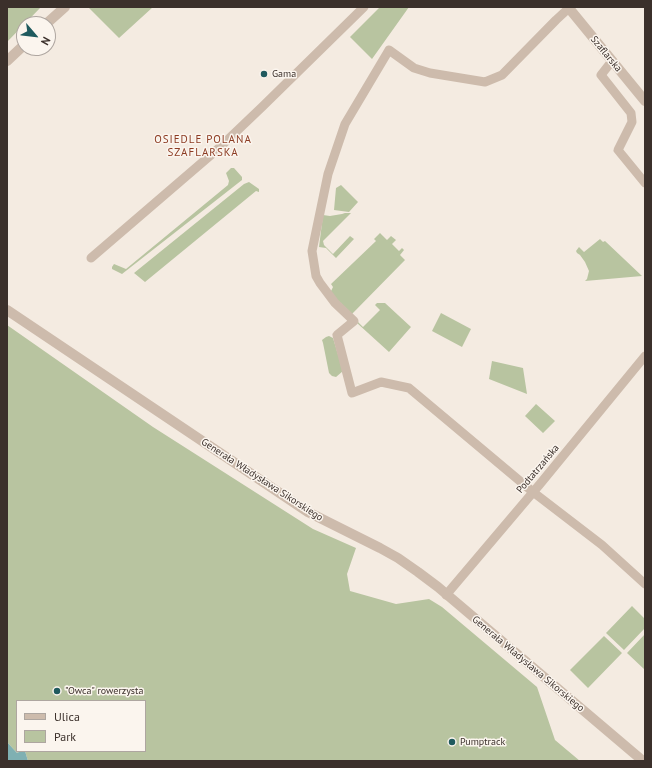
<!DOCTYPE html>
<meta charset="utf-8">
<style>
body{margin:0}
#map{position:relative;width:652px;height:768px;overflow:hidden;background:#f4ebe1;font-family:"PT Sans",sans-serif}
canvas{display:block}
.frame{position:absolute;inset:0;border:8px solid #3b302b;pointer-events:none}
.legend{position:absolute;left:16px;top:700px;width:130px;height:52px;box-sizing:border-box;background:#fbf5ee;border:1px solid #aea6a0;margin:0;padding:5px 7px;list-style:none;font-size:12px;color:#3b302b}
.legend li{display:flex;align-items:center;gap:8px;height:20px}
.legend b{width:20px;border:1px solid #aea6a0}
.north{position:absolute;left:16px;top:16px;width:40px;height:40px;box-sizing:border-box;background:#fbf5ee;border:1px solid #aea6a0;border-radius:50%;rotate:118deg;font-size:11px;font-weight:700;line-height:16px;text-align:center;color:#3b302b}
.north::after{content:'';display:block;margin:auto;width:14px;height:18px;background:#1f5a5e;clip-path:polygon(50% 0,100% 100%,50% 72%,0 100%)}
</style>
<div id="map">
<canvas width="652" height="768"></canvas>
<div class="frame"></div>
<ul class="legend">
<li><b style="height:5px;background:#cdbbac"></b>Ulica</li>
<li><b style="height:11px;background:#b8c4a0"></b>Park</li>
</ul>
<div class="north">N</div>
</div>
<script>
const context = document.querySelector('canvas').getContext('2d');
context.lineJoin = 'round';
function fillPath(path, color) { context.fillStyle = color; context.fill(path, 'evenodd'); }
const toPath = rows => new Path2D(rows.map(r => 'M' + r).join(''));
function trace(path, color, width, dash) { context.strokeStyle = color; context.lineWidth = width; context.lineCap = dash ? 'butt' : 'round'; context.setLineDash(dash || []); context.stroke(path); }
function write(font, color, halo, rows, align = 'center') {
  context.font = font + ' "PT Sans",sans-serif'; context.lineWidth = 3; context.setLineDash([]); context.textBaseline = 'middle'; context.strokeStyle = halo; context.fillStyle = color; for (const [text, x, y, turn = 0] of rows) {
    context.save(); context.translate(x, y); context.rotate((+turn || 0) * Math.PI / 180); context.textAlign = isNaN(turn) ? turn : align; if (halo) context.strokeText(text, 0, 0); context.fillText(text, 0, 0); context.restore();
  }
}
const green = toPath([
 [7,7,41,7,7,42],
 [88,7,153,7,119,38],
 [380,7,409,7,372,59,350,37],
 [231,168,234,168,242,177,242,180,122,274,112,269,112,267,114,264,126,269,228,185,229,181,226,173],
 [249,182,259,189,259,192,256,191,145,282,134,273,244,184],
 [341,185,358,202,349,212,334,210,336,188],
 [345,213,351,213,323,241,324,245,333,254,350,236,354,239,336,258,326,248,319,247,323,215,330,216,342,214],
 [380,233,387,240,391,236,396,240,392,244,399,251,402,248,404,250,400,255,405,260,352,314,330,293,333,287,331,284,376,241,374,239],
 [600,239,603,242,605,241,642,276,585,281,587,279,589,271,585,262,580,255,577,253,576,251,579,247,584,252],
 [377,303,385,303,411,327,389,352,357,323,358,322,363,327,380,310,375,305],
 [441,313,471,329,462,347,432,331],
 [7,325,153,427,313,529,356,548,347,574,350,591,396,604,429,599,442,607,537,687,555,740,580,761,28,761,25,751,145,751,145,701,17,701,17,751,21,751,17,753,7,742],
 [329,336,333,338,343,371,336,377,332,376,329,373,323,343,322,340,326,337],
 [492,361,523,368,527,394,489,379],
 [536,404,555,421,543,433,525,416],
 [632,606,645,619,645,628,624,650,606,633],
 [645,634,645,670,627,653],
 [604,636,622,653,588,688,570,670]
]);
const water = toPath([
 [7,742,17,753,21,751,25,751,28,761,7,761]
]);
const minor = toPath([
 [569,8,556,20,502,75,485,82,430,73,414,68,389,50,345,124,328,174,312,251,316,276,320,283,335,303,354,321,337,335,352,393,381,382,409,388,533,492,602,545,645,584],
 [612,61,601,75,631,113,632,122,618,150,645,183],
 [91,258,219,148,262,107,364,7],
 [446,595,540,484,645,356]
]);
const tertiary = toPath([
 [568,7,645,101],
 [46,24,65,7],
 [7,61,24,45],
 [7,310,308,512,380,548,398,558,418,572,438,587,643,761]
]);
const markers = [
 [264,74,4,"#1f5a5e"],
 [57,691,4,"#1f5a5e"],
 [452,742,4,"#1f5a5e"]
];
const streetNames = [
 ["Szaflarska",606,54,51],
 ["Podtatrzańska",538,469,-50],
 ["Generała Władysława Sikorskiego",262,480,33],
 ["Generała Władysława Sikorskiego",528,664,40]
];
const poiNames = [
 ["Gama",272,74],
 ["\"Owca\" rowerzysta",65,691],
 ["Pumptrack",460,742]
];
const neighbourhoodNames = [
 ["OSIEDLE POLANA",203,140],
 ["SZAFLARSKA",203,153]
];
fillPath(green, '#b8c4a0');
fillPath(water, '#7fb0b2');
trace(minor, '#cdbbac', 9);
trace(tertiary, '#cdbbac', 10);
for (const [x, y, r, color] of markers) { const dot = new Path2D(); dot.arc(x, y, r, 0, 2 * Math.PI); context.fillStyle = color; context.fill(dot); trace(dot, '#fbf5ee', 1.5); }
write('10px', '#3b302b', '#fbf5ee', streetNames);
write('10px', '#3b302b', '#fbf5ee', poiNames, 'left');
context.letterSpacing = '1px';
write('11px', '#8c3b22', '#fbf5ee', neighbourhoodNames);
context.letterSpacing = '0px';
</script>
